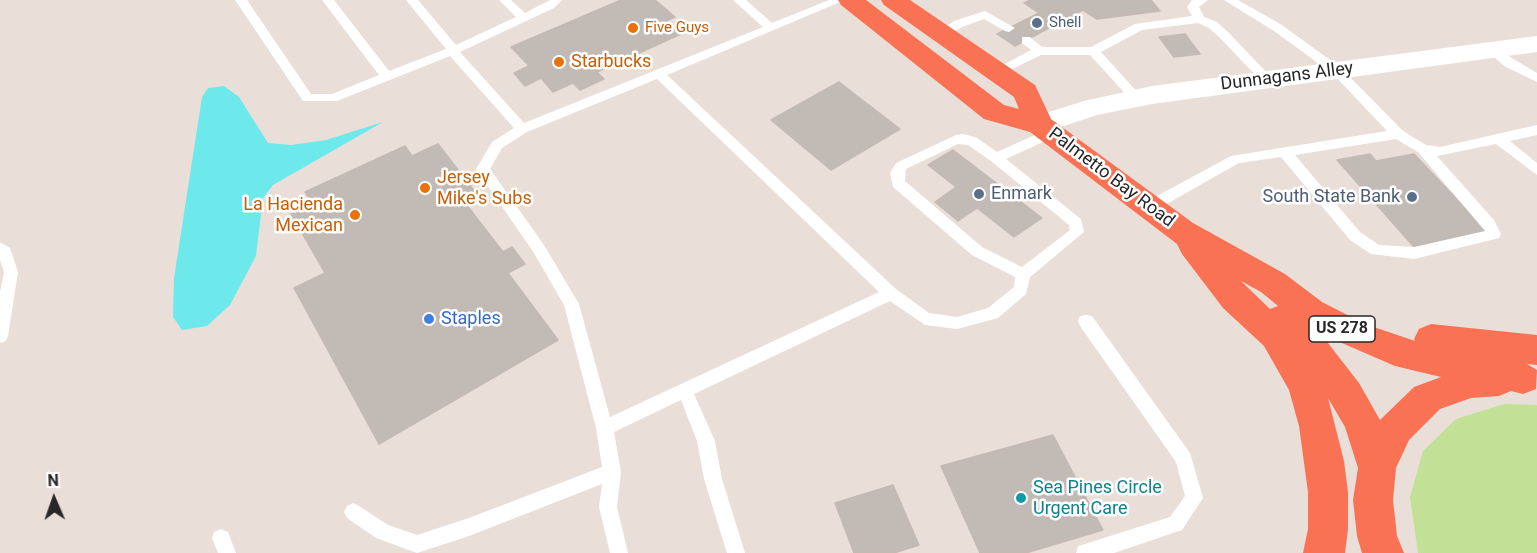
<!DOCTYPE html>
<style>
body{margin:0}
#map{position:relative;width:1537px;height:553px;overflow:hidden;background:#eaded9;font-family:Roboto,sans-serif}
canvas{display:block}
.north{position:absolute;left:24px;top:469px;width:60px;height:60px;-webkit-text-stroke:4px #fff;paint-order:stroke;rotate:358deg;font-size:16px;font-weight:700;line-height:24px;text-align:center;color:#272727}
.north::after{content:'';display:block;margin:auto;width:21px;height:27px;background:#272727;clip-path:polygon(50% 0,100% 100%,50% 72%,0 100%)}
</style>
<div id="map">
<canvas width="1537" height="553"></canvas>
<div class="north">N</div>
</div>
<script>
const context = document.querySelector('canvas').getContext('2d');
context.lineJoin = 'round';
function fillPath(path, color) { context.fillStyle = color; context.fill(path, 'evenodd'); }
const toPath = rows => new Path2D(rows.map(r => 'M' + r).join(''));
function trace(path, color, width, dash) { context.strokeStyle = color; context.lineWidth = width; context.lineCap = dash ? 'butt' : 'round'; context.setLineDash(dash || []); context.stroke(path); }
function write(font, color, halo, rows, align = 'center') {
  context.font = font + ' Roboto,sans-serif'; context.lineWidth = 5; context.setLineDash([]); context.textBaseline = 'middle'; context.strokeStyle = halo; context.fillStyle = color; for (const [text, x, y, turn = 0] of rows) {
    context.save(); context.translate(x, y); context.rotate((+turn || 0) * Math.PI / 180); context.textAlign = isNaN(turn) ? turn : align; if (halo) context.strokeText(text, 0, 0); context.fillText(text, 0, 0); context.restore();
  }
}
const green = toPath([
 [1504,404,1537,405,1537,553,1418,553,1410,497,1423,451,1456,419]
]);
const water = toPath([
 [224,86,239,97,268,143,291,145,326,140,383,122,273,185,263,198,256,256,230,305,207,326,182,330,173,317,174,278,202,97,208,88]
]);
const building = toPath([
 [621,0,655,0,675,17,666,21,681,34,597,72,604,79,580,90,573,83,553,92,541,78,525,86,514,73,529,66,511,47,621,0],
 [1030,0,1151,0,1160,11,1097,19,1083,10,1015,46,997,34,1039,13,1024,3,1030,0],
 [1185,34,1200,54,1174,57,1159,37,1185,34],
 [839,82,900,129,831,170,771,120,839,82],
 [438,144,479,197,466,204,503,252,512,247,525,264,508,273,558,340,379,444,294,288,325,273,291,214,313,204,305,192,405,146,412,156,438,144],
 [953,150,1042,218,1014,237,977,208,958,221,935,202,956,187,928,165,953,150],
 [1370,154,1376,161,1414,154,1489,233,1414,247,1337,160,1370,154],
 [1053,435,1103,530,1026,553,980,553,941,466,1053,435],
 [893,485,919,545,894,553,854,553,835,503,893,485]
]);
const lane = toPath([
 [235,0,247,0,311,94,332,94,379,75,322,0,334,0,389,71,446,49,406,0,418,0,456,45,516,17,499,0,511,0,525,13,550,0,562,0,554,8,460,52,524,123,763,27,733,0,746,0,772,23,829,0,845,0,667,75,896,289,929,313,957,317,988,308,1014,287,1015,277,972,255,893,187,890,173,896,163,956,135,964,134,977,138,997,152,1046,130,1056,130,1058,133,1056,136,1006,159,1081,219,1084,232,1030,277,1026,294,998,318,957,329,925,325,890,301,694,394,715,441,722,479,745,553,727,553,704,479,697,441,681,400,614,432,621,472,617,507,628,553,610,553,599,507,602,484,469,536,417,553,376,538,347,518,344,512,347,506,353,503,359,506,388,525,417,535,469,518,602,467,596,428,564,305,534,253,476,169,492,142,514,128,450,56,337,101,303,101,235,0],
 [657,79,879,292,610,417,579,304,544,245,490,169,502,148,527,132,657,79],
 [958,144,968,145,991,161,1069,225,1070,230,1022,267,982,247,905,181,906,169,958,144],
 [1192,0,1208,0,1199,7,1204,17,1217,22,1229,33,1271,77,1273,80,1271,83,1263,83,1221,39,1209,28,1198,23,1142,30,1101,52,1140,95,1142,98,1136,102,1132,101,1090,55,1041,55,1000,75,992,75,990,72,1031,50,1022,43,1022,37,1030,37,1042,47,1091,47,1135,24,1192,16,1187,7,1192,0],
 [1224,0,1238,0,1282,25,1341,68,1403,131,1426,145,1440,147,1537,125,1537,135,1510,141,1537,163,1537,175,1496,144,1437,156,1494,220,1501,234,1499,238,1414,259,1371,254,1350,240,1281,157,1239,163,1154,211,1144,211,1142,207,1144,203,1231,156,1387,131,1333,74,1274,31,1224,0],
 [1396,139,1418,152,1485,231,1414,247,1379,245,1360,232,1295,155,1396,139],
 [985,11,1015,28,1009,32,1005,31,984,19,962,27,944,38,936,38,934,35,954,21,985,11],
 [1492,46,1537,73,1537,82,1504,66,1486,50,1492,46],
 [0,242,10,248,18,272,8,336,6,341,0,343,0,292,4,272,0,260,0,242],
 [1086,315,1092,316,1190,453,1203,498,1182,530,1114,553,1076,553,1078,546,1085,544,1170,517,1185,496,1176,462,1080,326,1078,321,1080,316,1086,315],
 [221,529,228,532,236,553,218,553,212,538,214,532,221,529]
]);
const street = toPath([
 [1537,36,1537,52,1152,104,1097,115,1040,134,1030,132,1026,125,1030,118,1084,101,1152,86,1537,36]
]);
const highway = toPath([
 [838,0,866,0,1004,105,1019,109,1014,97,884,5,881,0,910,0,1035,85,1051,119,1193,223,1285,274,1322,302,1365,324,1415,341,1414,339,1419,329,1431,324,1537,335,1537,365,1527,364,1537,370,1536,389,1523,394,1511,391,1499,396,1471,398,1440,409,1409,440,1396,468,1393,500,1397,536,1404,553,1362,553,1357,536,1353,500,1358,468,1345,427,1328,398,1344,461,1348,492,1348,529,1345,553,1303,553,1308,529,1308,492,1299,426,1289,390,1264,346,1223,308,1182,254,1177,244,1030,132,984,119,841,5,838,0],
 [1241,281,1261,292,1278,306,1270,309,1241,281],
 [1321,334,1395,366,1441,377,1414,387,1380,420,1359,383,1321,334]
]);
const markers = [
 [1037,23,6,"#5c6f8a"],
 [633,28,6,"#e8710a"],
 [559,62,6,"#e8710a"],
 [425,188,6,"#e8710a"],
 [979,194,6,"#5c6f8a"],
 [1412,197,6,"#5c6f8a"],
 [355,215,6,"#e8710a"],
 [429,319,6,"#3f7fe0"],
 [1021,498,6,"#0f9aa8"]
];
const farServicenames = [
 ["Shell",1049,23]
];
const farFoodnames = [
 ["Five Guys",645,28]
];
const shields = [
 [1342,329,66]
];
const shieldNames = [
 ["US 278",1342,329]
];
const foodNames = [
 ["Starbucks",571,62],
 ["Jersey",437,178],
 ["Mike's Subs",437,199],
 ["La Hacienda",343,205,"right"],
 ["Mexican",343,226,"right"]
];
const streetNames = [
 ["Dunnagans Alley",1287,77,-7],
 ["Palmetto Bay Road",1111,178,37]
];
const serviceNames = [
 ["Enmark",991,194],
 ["South State Bank",1400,197,"right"]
];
const shopNames = [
 ["Staples",441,319]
];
const cultureNames = [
 ["Sea Pines Circle",1033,488],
 ["Urgent Care",1033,509]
];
fillPath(green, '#c2e096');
fillPath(water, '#6de9eb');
fillPath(building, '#c2bab5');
trace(building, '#c5bab3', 1.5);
fillPath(lane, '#fff');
fillPath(street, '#fff');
fillPath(highway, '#fa7254');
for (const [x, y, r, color] of markers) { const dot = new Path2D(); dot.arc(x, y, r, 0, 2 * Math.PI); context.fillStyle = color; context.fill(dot); trace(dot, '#fff', 2); }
write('15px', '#4e5e75', '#fff', farServicenames, 'left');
write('15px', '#c56008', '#fff', farFoodnames, 'left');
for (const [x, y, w] of shields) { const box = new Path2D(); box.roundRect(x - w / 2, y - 13, w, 26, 4.5); context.fillStyle = '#fff'; context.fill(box); trace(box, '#272727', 1.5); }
write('bold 16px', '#272727', null, shieldNames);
write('18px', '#c56008', '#fff', foodNames, 'left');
write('18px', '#272727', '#fff', streetNames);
write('18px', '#4e5e75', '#fff', serviceNames, 'left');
write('18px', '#366cbe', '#fff', shopNames, 'left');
write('18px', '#0d838f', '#fff', cultureNames, 'left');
</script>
